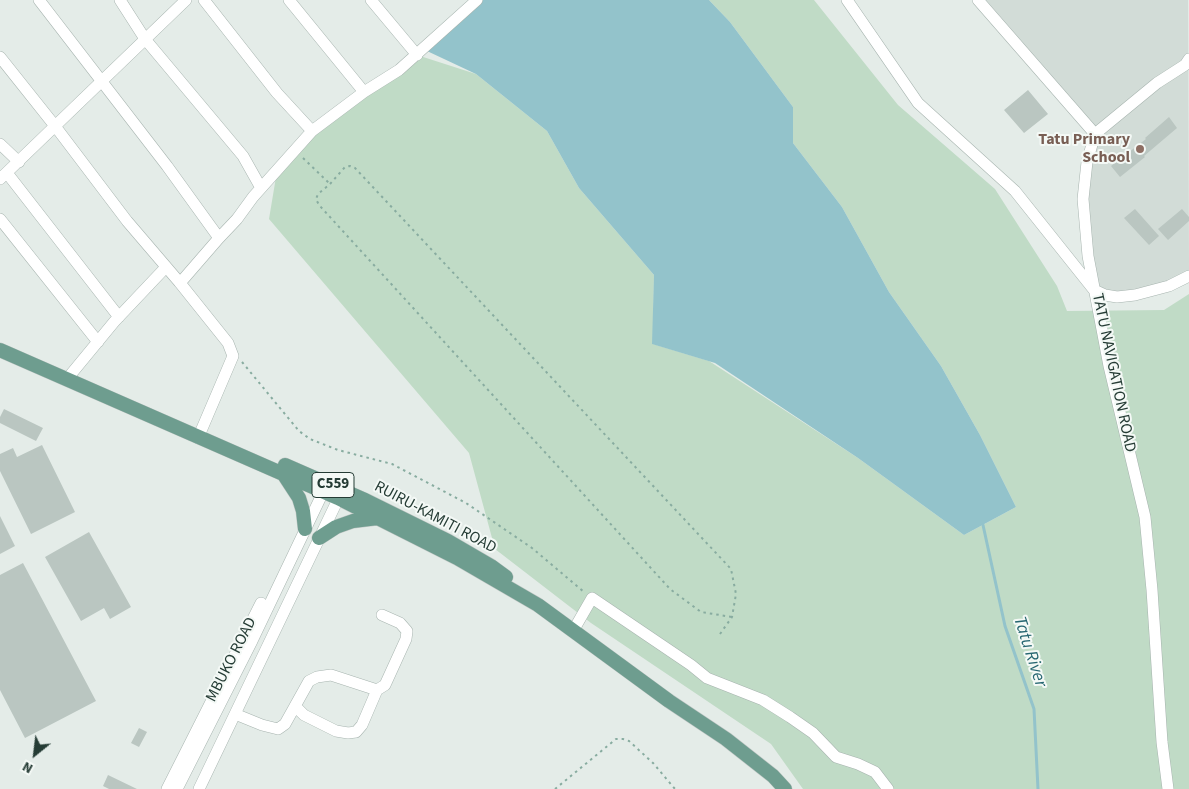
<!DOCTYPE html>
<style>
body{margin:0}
#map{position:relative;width:1189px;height:789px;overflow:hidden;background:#e4ece8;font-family:"Source Sans 3",sans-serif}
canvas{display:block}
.north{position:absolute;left:10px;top:729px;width:50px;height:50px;-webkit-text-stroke:4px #f4f9f6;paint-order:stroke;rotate:209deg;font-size:14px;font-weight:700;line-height:20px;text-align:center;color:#253c35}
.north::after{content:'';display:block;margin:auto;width:18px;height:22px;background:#253c35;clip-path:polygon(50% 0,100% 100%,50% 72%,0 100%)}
</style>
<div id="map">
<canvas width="1189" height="789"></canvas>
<div class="north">N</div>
</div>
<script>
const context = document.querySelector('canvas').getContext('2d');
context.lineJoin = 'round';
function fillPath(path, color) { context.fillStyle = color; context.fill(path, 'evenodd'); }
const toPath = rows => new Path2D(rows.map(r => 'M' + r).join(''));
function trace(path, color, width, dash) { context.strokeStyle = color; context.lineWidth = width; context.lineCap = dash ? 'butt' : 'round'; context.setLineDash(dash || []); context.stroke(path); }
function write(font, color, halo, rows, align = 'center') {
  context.font = font + ' "Source Sans 3",sans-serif'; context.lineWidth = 4; context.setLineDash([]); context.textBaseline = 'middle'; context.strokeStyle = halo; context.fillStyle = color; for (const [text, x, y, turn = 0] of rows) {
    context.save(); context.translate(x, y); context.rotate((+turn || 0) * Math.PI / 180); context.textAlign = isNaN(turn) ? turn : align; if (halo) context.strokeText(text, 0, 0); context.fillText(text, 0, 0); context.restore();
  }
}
const built = toPath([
 [974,0,1188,0,1189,273,1135,295,1094,290,1083,199,1095,134]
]);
const green = toPath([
 [709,0,814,0,898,105,995,189,1057,286,1067,311,1164,310,1189,294,1189,789,803,789,771,744,591,623,495,549,469,453,269,219,277,171,352,101,417,55,476,74,547,131,579,188,654,275,653,344,709,361,858,458,964,535,1016,507,980,435,941,366,889,292,842,207,793,143,793,107,730,22]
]);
const water = toPath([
 [481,0,709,0,730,22,793,107,793,143,842,207,889,292,941,366,980,435,1016,507,964,535,858,458,715,363,652,344,654,275,579,188,547,131,476,74,427,51]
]);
const stream = toPath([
 [983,525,1005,626,1034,709,1038,789]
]);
const building = toPath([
 [1028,90,1048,114,1024,133,1004,110],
 [1169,117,1177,128,1144,156,1145,157,1120,177,1111,166,1146,139,1145,138],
 [1135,209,1159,236,1149,245,1124,218],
 [1182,209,1189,217,1189,221,1168,240,1158,229],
 [4,409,43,428,36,441,0,423,0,417],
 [42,445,75,512,31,534,0,471,0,454,13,448,17,457],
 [0,516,15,546,0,554],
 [89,532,131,607,110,619,104,608,81,621,45,557],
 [23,563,96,701,25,738,0,690,0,575],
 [139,728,147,732,139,747,131,743],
 [108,775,137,789,109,789,103,786]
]);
const path = toPath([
 [303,158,330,184],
 [242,362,299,431,310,439,338,450,392,464,466,503,532,548,584,592],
 [720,634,732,617,736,594,731,569,355,168,350,166,345,167,330,184,318,194,316,199,319,205,670,589,701,612,732,617],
 [555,789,616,739,623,739,629,741,653,763,675,789]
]);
const minor = toPath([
 [39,0,167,166,219,238],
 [120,0,145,39,243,156,261,188],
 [204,0,277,93,312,131],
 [289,0,364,92],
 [371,0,417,55],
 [847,0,918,103,1015,191,1094,290,1105,295,1117,297,1135,295,1169,286,1189,276],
 [978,0,1095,134,1087,162,1083,199,1088,256,1109,366,1145,517,1152,590,1162,742,1168,789],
 [0,57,55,126,127,221,180,283,228,343,233,356,198,438],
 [1095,134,1157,83,1185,65,1189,59],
 [0,144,19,162],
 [7,173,119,317],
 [0,179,186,0],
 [0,219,98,342],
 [180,283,219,238,237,219,253,197,312,131,364,92,399,70,477,0],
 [67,379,114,322,166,267],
 [573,631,592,598,691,665,707,678,763,700,790,717,813,733,836,757,858,764,875,772,888,789],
 [295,706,304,715,336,731,348,733,356,732,362,725,377,690],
 [235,714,262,725,278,729,285,724,309,681,317,677,331,675,377,690,385,685,406,639,407,631,400,623,382,615],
 [167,789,261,603],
 [177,789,252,641,327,484],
 [199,789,342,491]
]);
const major = toPath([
 [0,350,338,498,457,558,538,605,669,701,726,739,773,776,785,789],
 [285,465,365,500,448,541,491,566,506,577],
 [284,475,299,498,303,511,305,529],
 [319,538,336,527,353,521,378,518]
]);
const markers = [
 [1140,149,5,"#8d6e63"]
];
const shields = [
 [333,485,42]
];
const shieldNames = [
 ["C559",333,485]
];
const educationNames = [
 ["Tatu Primary",1130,140],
 ["School",1130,158]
];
const streetNames = [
 ["TATU NAVIGATION ROAD",1113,373,78],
 ["RUIRU-KAMITI ROAD",435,518,28],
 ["MBUKO ROAD",232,660,-63]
];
const waterNames = [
 ["Tatu River",1029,652,72]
];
fillPath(built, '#d2dcd7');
fillPath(green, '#c0dbc6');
fillPath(water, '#93c3cb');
trace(stream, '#93c3cb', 3);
fillPath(building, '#bac6c1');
trace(minor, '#a7b4af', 12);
trace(major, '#c2c8c6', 15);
trace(path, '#88aca0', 2, [2.5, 4]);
trace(minor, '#fff', 11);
trace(major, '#6e9d8f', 14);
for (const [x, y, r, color] of markers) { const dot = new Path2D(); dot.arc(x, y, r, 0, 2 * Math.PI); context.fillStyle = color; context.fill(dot); trace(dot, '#f4f9f6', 2); }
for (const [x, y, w] of shields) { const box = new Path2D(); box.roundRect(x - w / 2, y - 12.5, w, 25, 4); context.fillStyle = '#f4f9f6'; context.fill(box); trace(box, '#253c35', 1); }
write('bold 15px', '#253c35', null, shieldNames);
write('bold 16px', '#785e54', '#f4f9f6', educationNames, 'right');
write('16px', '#253c35', '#f4f9f6', streetNames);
write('italic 18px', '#266671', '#f4f9f6', waterNames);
</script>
